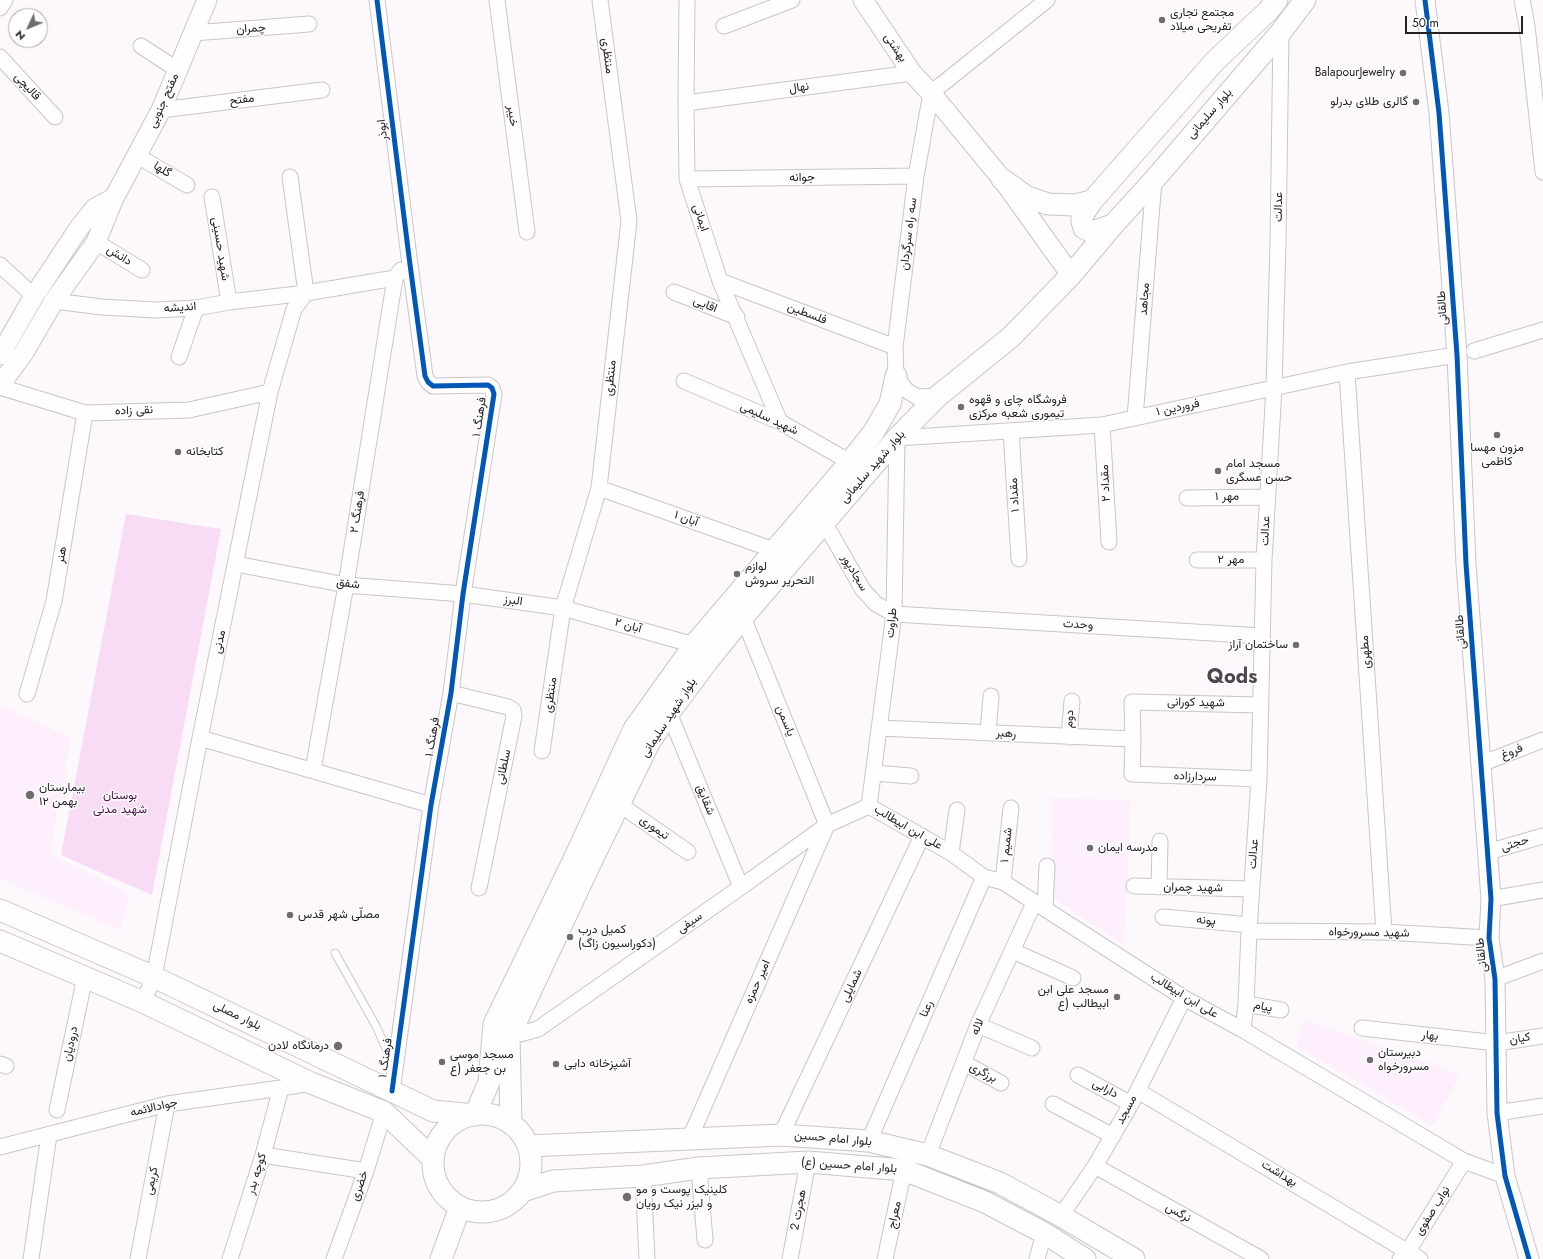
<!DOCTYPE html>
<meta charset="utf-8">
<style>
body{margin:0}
#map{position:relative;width:1543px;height:1259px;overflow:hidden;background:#fcf8fc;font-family:Jost,sans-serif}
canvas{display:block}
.north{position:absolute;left:8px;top:8px;width:40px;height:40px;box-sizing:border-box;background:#fff;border:1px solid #a8a6a7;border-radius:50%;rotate:226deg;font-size:11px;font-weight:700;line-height:16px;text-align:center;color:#252024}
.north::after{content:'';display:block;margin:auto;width:14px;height:18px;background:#706c70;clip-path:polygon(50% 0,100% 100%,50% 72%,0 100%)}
.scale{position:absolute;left:1405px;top:16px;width:118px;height:18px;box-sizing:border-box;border:2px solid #252024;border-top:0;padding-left:5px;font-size:12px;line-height:14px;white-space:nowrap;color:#252024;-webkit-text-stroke:3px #fff;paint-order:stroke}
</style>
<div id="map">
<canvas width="1543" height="1259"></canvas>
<div class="north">N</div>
<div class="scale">50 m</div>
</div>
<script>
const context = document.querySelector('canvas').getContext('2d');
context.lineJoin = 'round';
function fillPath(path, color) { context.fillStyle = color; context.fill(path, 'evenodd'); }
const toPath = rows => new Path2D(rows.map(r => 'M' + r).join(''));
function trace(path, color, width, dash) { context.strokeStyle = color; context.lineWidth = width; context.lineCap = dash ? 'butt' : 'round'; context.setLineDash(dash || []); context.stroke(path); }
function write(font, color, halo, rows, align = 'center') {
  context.font = font + ' Jost,Vazirmatn,sans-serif'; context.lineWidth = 3; context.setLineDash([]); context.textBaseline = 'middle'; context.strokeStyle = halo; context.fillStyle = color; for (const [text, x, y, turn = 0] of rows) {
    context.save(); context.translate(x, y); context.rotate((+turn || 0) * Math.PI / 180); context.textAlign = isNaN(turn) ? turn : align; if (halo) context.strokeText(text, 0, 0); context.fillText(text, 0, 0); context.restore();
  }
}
const built = toPath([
 [0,705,71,738,50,853,129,893,121,930,0,879],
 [1051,798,1131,800,1124,945,1052,897],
 [1304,1019,1460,1074,1433,1126,1296,1046]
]);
const green = toPath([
 [126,514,221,529,152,895,61,855]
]);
const service = toPath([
 [335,953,376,1026,393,1064]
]);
const minor = toPath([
 [377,0,409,257,425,376,428,382,433,386,488,385,492,388,494,394,463,594,451,693,431,805,392,1091],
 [497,0,527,232],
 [687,0,686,103,687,179,720,281,780,422],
 [1522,0,1527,26,1543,172],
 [0,8,5,0],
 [724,26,792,0],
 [193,33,309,24],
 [141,46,178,70],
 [0,57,55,117],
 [686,103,912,73],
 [161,110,322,90],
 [136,155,187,185],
 [687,179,916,176],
 [212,197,229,302],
 [96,242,142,270],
 [0,265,34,296],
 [720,281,895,347],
 [674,292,737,317],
 [54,301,102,307,156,310,196,308,229,302,306,293,290,177],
 [1474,351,1543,330],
 [179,357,196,308],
 [1347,372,1384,932],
 [684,381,780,422,850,462],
 [0,387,85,413,189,410,270,392],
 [938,396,917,397,906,390,896,376,895,347,916,176,931,93,1047,0],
 [1135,418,1154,180],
 [1102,425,1109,542],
 [1011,431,1019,559],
 [599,488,774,550],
 [1187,498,1267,497],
 [824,522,863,590,876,604,894,614,1262,636],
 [1197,560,1264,560],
 [236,564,346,585,463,594,563,608,694,645],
 [451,693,508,707,513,710,514,716,479,888],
 [27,694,54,601,85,413],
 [669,713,741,887],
 [879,728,1133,739],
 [988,733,991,696],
 [1069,737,1072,701],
 [200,738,431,805],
 [542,751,563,608,599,488,629,221,600,0],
 [1481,764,1543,740],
 [313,770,346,585,395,278,401,270],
 [874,773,911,776],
 [1259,779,1132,774,1133,739,1132,702,1260,705],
 [619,804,688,852],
 [869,806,894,614,897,438,1102,425,1347,372,1457,355],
 [869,806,951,853,984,877,1003,882,1184,998,1243,1030,1464,1161,1505,1176],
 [1488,852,1543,836],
 [951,853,957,810],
 [1003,882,1011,808],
 [1134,886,1251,889],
 [1159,887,1160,841],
 [1491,899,1543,890],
 [1045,908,1047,866],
 [1163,917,1250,925],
 [1249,931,1384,932,1489,938],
 [1013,951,1073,978],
 [1495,979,1543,961],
 [143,1002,154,977,200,738,270,392,294,309,306,293,395,278],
 [1246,1004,1281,1010],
 [978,1025,1032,1048],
 [1362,1028,1497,1043,1543,1036],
 [1243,1030,1246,1004,1249,931,1259,779,1264,560,1274,388,1278,243,1281,32],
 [509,1037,538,1029,741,887,827,825,869,806],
 [964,1063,1001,1083],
 [0,1064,6,1066],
 [1078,1075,1131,1104],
 [1138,1091,1420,1259],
 [1053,1104,1113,1136],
 [57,1110,85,977],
 [1497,1113,1543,1106],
 [781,1135,922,836],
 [689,1140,827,825,743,617],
 [869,1141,984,877],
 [0,1147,167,1104,281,1088,311,1083],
 [263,1155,366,1171],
 [928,1155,978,1025,1034,903],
 [1095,1166,1261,1259],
 [699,1168,705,1240],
 [643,1176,647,1259],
 [1061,1216,1095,1166,1131,1104,1184,998],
 [31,1259,49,1135],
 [138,1259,167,1104],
 [230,1259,263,1155,281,1088],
 [334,1259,366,1171,384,1112],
 [790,1259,808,1162],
 [885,1259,904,1170],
 [1037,1259,1044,1233],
 [1400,1259,1408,1251,1464,1161]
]);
const tertiary = toPath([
 [863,0,912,73,931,93,1002,179,1071,275],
 [1425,0,1439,113,1457,355,1466,564,1491,899,1489,938,1495,979,1497,1113,1505,1176,1529,1259],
 [0,355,34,296,79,228,95,208,114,198],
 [0,385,23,354,54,301,96,242,114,198,161,110,207,0]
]);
const secondary = toPath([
 [1002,179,1027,197,1048,204,1075,205,1092,201],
 [1113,225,1092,232,1084,228,1082,221,1082,216,1092,201,1215,61,1268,11,1277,0],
 [0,910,154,977,433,1111,475,1115,489,1082,494,1024,575,857,634,729,694,645,850,462,873,433,890,404,896,376],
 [0,941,143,1002,311,1083,384,1112,433,1159],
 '433 1163a49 49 0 1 1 98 0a49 49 0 1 1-98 0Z',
 [511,1124,509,1037,590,864,649,743,669,713,707,662,743,617,897,438,938,396,1011,337,1071,275,1113,225,1154,180,1281,32,1305,0],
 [529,1146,781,1135,869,1141,928,1155,1000,1183,1061,1216,1134,1259],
 [523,1191,553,1181,643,1176,699,1168,808,1162,904,1170,985,1202,1044,1233,1085,1259],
 [441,1259,460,1207]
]);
const cycleway = toPath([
 [377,0,409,257,425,376,428,382,433,386,488,385,492,388,494,394,463,594,451,693,431,805,392,1091],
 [1425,0,1439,113,1457,355,1466,564,1491,899,1489,938,1495,979,1497,1113,1505,1176,1529,1259]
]);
const markers = [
 [1162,20,4,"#706c70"],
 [1403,73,4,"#706c70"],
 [1416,102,4,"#706c70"],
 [961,407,4,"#706c70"],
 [1497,435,4,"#706c70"],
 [178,452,4,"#706c70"],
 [1218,471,4,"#706c70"],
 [737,574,4,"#706c70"],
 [1296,645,4,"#706c70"],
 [30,795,5,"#706c70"],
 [1090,848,4,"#706c70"],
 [290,915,4,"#706c70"],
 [570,937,4,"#706c70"],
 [1117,997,4,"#706c70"],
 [338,1046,5,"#706c70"],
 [1370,1060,4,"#706c70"],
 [442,1062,4,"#706c70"],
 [556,1064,4,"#706c70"],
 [627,1197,5,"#706c70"]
];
const poiNames = [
 ["مجتمع تجاری",1170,13],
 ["تفریحی میلاد",1170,27],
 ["BalapourJewelry",1395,73,"right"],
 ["گالری طلای بدرلو",1408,102,"right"],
 ["فروشگاه چای و قهوه",969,400],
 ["تیموری شعبه مرکزی",969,414],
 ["مزون مهسا",1497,448,"center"],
 ["کاظمی",1497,462,"center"],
 ["کتابخانه",186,452],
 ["مسجد امام",1226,464],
 ["حسن عسگری",1226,478],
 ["لوازم",745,567],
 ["التحریر سروش",745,581],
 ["ساختمان آراز",1288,645,"right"],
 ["بیمارستان",39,788],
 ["۱۲ بهمن",39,802],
 ["مدرسه ایمان",1098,848],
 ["مصلّی شهر قدس",298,915],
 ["کمیل درب",578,930],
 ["(دکوراسیون زاگ)",578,944],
 ["مسجد علی ابن",1109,990,"right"],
 ["ابیطالب (ع",1109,1004,"right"],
 ["درمانگاه لادن",329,1046,"right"],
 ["دبیرستان",1378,1053],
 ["مسرورخواه",1378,1067],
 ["مسجد موسی",450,1055],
 ["بن جعفر (ع",450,1069],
 ["آشپزخانه دایی",564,1064],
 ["کلینیک پوست و مو",636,1190],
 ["و لیزر نیک رویان",636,1204]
];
const streetNames = [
 ["چمران",251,29,-4],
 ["بهشتی",895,48,56],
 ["منتظری",607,56,83],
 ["قالیچی",27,87,47],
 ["نهال",799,88,-8],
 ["مفتح",242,100,-7],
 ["مفتح جنوبی",164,101,-66],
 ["بلوار سلیمانی",1210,114,-49],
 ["خیبر",512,116,83],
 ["ابوذر",383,130,-97],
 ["گلها",162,170,31],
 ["جوانه",802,178,-1],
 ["عدالت",1279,207,-89],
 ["ایمانی",700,218,72],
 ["سه راه سرگردان",909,234,-83],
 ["شهید حسینی",220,249,81],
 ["دانش",119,256,32],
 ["مجاهد",1145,299,-86],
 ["اقایی",705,305,22],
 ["اندیشه",180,308,-4],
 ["طالقانی",1443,308,-94],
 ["فلسطین",807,314,21],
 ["منتظری",611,378,-84],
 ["فروردین ۱",1178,408,-12],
 ["نقی زاده",134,411,-2],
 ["فرهنگ ۱",480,417,-82],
 ["شهید سلیمی",769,419,25],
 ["بلوار شهید سلیمانی",873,467,-49],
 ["مقداد ۲",1106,483,-93],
 ["مقداد ۱",1015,495,-94],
 ["مهر ۱",1227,497,-1],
 ["فرهنگ ۲",358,512,-81],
 ["آبان ۱",686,519,20],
 ["عدالت",1266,531,-88],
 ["هنر",62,555,-81],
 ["مهر ۲",1231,560],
 ["سجادپور",854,573,59],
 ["شفق",348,584,7],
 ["البرز",513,601,8],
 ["طراوت",892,623,-84],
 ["وحدت",1078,625,3],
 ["آبان ۲",628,626,16],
 ["طالقانی",1461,632,-94],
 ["مدنی",220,642,-78],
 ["مطهری",1366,652,-94],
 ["منتظری",551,695,-82],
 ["شهید کورانی",1196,703,1],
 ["بلوار شهید سلیمانی",669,718,-57],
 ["دوم",1070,719,-86],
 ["یاسمن",785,721,68],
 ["رهبر",1006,734,3],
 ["فرهنگ ۱",433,737,-80],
 ["فروغ",1512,752,-22],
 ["سلطانی",504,767,-78],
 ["سردارزاده",1195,777,2],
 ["شقایق",705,800,68],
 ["تیموری",654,828,35],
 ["علی ابن ابیطالب",908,828,30],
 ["حجتی",1515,844,-17],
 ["شمیم ۱",1007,845,-84],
 ["عدالت",1254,854,-86],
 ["شهید چمران",1193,888,1],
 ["پونه",1206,921,5],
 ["سیفی",690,923,-35],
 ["شهید مسرورخواه",1369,933,1],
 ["طالقانی",1482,955,-96],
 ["امیر حمزه",758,982,-66],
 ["شمایلی",852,986,-65],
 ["علی ابن ابیطالب",1184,996,31],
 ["پیام",1263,1007,11],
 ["رعنا",927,1009,-66],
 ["بلوار مصلی",237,1016,26],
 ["لاله",978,1027,-67],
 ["بهار",1430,1036,6],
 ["کیان",1520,1039,-9],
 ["درودیان",71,1044,-78],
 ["فرهنگ ۱",386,1058,-82],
 ["برزگری",983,1073,28],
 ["دارابی",1105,1089,28],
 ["جوادالائمه",154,1108,-13],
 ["مسجد",1127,1110,-62],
 ["بلوار امام حسین",833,1139,5],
 ["بلوار امام حسین (ع)",849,1166,4],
 ["کوچه بدر",257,1174,-73],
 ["بهداشت",1279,1174,31],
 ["کریمی",152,1181,-79],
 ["خضری",360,1186,-71],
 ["هجرت 2",799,1210,-79],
 ["نواب صفوی",1433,1211,-58],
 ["نرگس",1178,1213,29],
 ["معراج",895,1215,-78]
];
const parkNames = [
 ["بوستان",120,796],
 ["شهید مدنی",120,810]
];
const townNames = [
 ["Qods",1232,678]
];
fillPath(built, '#fdf0fc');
fillPath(green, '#f8dcf6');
trace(service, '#c9c5c9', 9);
trace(minor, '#c9c5c9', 17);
trace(tertiary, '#c9c5c9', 21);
trace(secondary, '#c9c5c9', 23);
trace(service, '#fffeff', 7);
trace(minor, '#fffeff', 15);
trace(tertiary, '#fffeff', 19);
trace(secondary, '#fffeff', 21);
trace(cycleway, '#0057b8', 5);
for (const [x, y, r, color] of markers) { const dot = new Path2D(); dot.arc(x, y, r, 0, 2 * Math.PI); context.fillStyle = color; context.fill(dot); trace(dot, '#fff', 1.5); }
write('12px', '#252024', '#fff', poiNames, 'left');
write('12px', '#252024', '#fff', streetNames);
write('12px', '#490c49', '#fff', parkNames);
write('bold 20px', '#50454f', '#fff', townNames);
</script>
